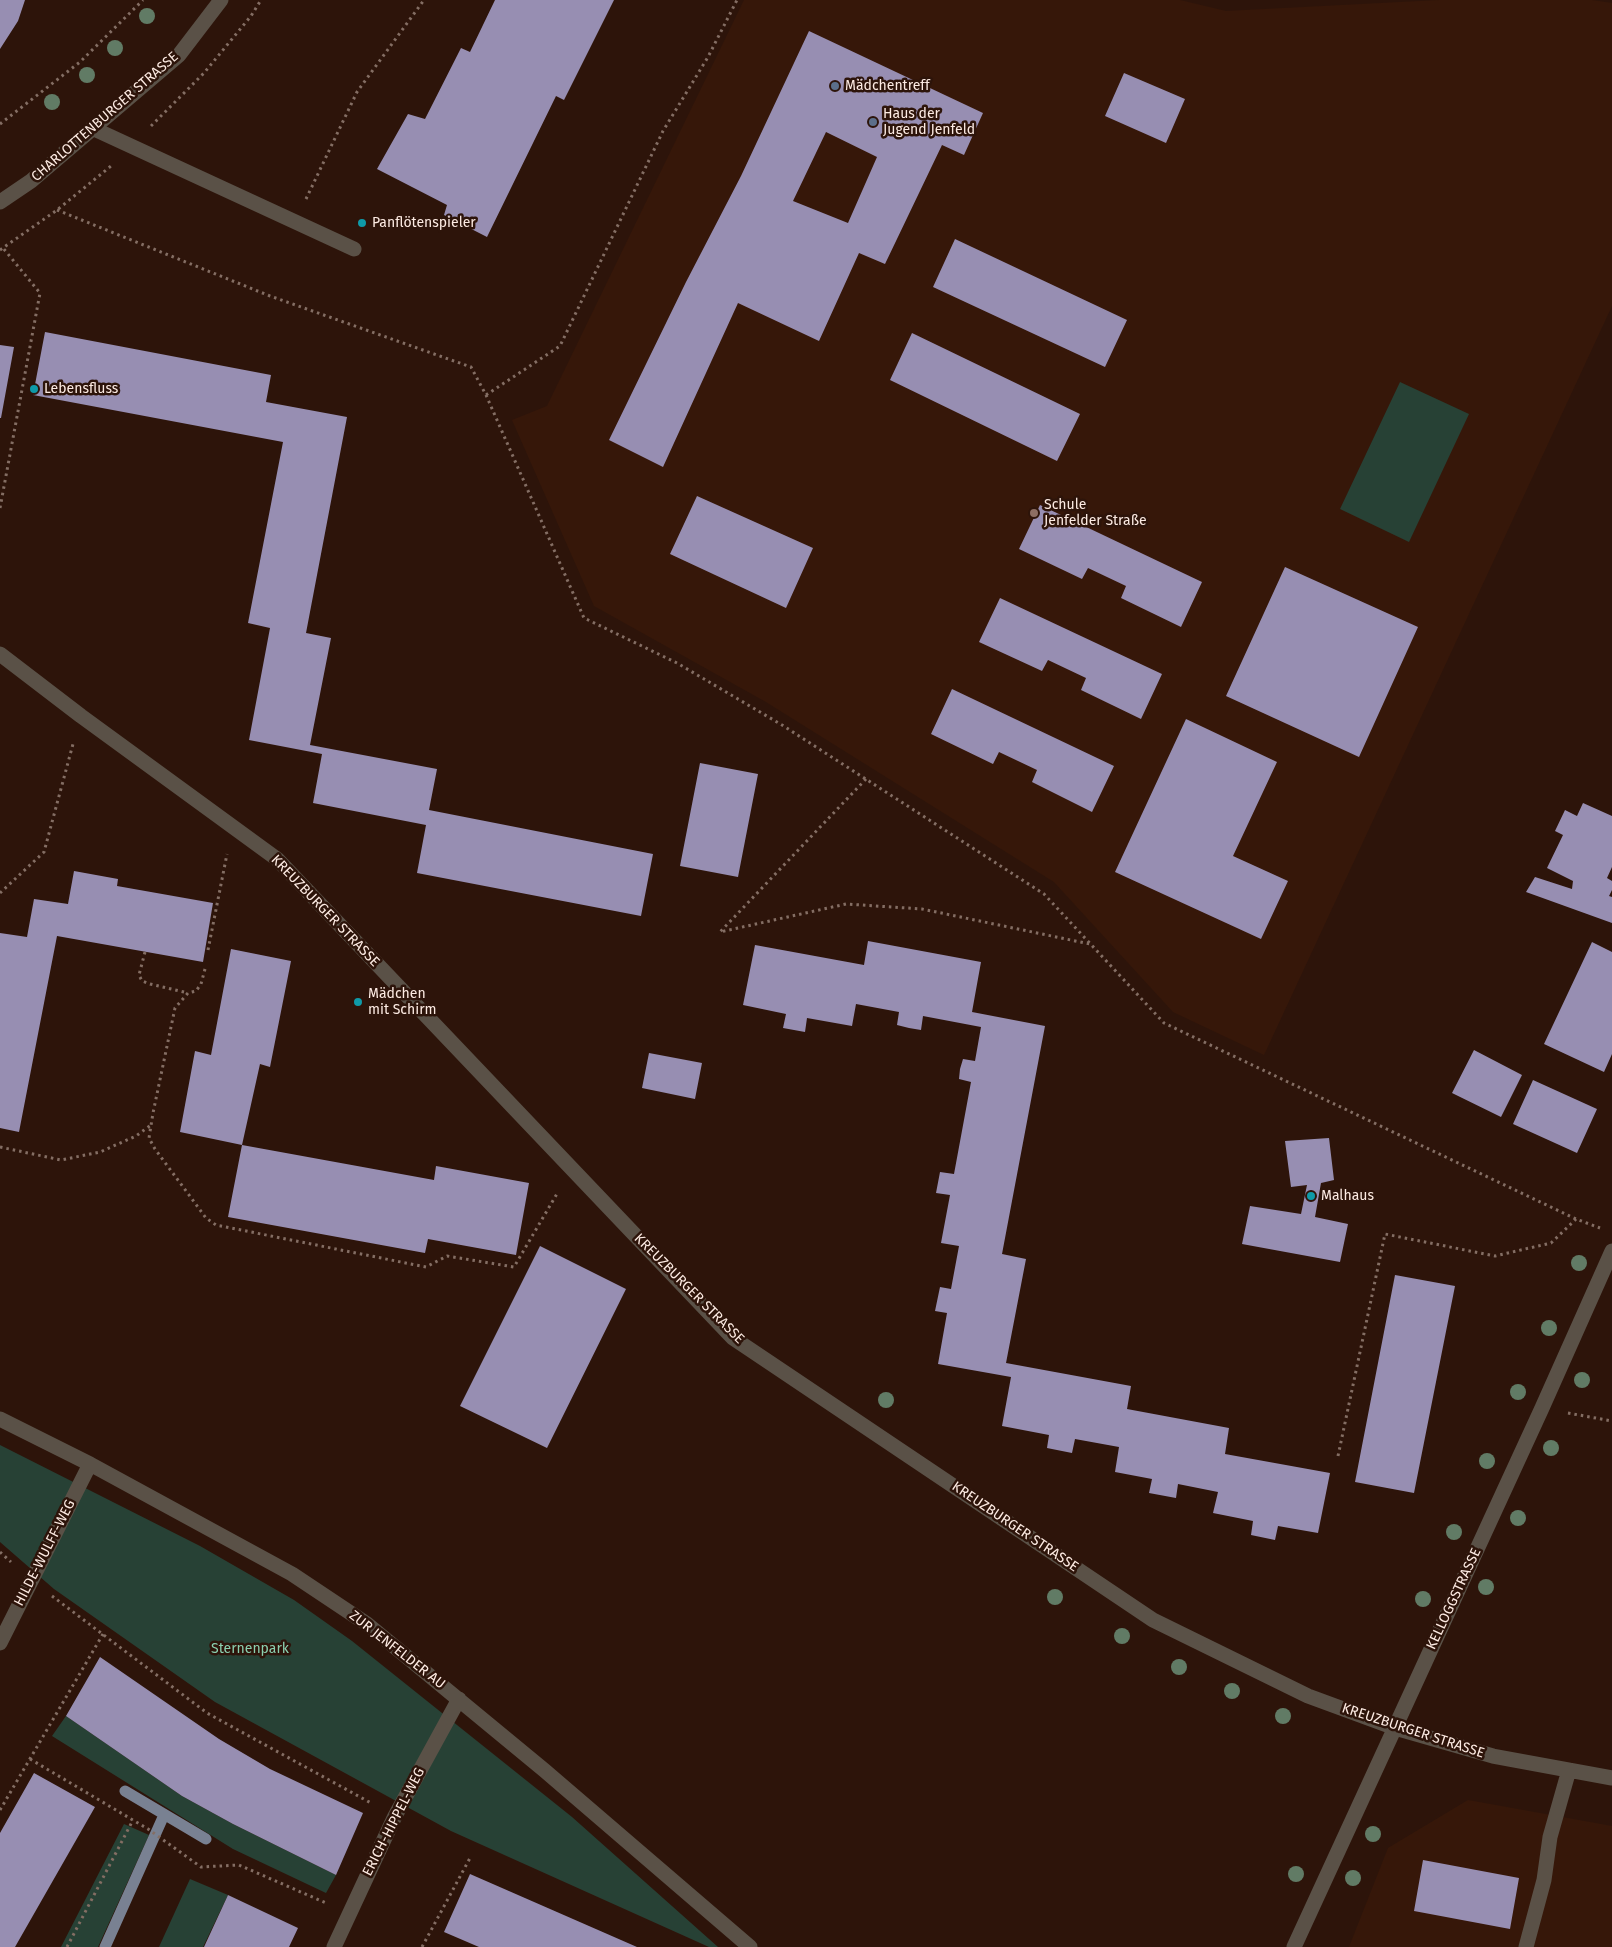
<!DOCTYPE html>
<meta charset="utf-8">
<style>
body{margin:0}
canvas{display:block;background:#2d140a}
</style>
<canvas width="1612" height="1947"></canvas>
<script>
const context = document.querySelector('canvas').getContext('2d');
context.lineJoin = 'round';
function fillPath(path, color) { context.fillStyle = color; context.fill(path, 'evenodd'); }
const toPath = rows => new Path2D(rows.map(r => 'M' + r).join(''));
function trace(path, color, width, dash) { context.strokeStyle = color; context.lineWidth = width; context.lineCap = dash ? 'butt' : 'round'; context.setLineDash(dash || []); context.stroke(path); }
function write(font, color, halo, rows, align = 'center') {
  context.font = font + ' "Fira Sans",sans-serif'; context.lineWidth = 5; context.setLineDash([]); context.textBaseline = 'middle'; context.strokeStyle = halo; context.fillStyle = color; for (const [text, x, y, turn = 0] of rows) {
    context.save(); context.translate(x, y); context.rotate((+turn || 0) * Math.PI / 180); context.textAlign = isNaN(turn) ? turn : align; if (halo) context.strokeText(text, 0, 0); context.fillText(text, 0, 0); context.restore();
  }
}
const built = toPath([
 [744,0,1180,0,1226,11,1439,0,1592,0,1612,3,1612,306,1264,1055,1173,1012,1054,882,766,702,594,606,512,420,547,406],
 [1468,1800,1612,1826,1612,1947,1349,1947,1388,1848]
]);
const green = toPath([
 [1400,382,1469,414,1409,542,1340,509],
 [0,1445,200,1546,294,1600,352,1641,572,1817,718,1947,709,1947,451,1831,215,1702,54,1589,0,1542],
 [66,1716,182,1796,233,1824,336,1875,326,1893,233,1849,52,1736],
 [124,1824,149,1835,98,1947,61,1947],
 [190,1879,228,1895,203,1947,159,1947]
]);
const stream = toPath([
 [125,1791,206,1839],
 [105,1947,164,1815]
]);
const building = toPath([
 [0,0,25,0,18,21,0,49],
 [495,0,614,0,564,100,556,96,487,237,444,215,447,205,377,169,408,114,425,119,461,48,470,52],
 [809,31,983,113,964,155,942,145,885,264,859,253,819,341,738,303,663,467,609,440,686,282,741,176],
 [826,132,877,157,848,223,793,201],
 [1124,73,1185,99,1166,143,1105,116],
 [955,239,1127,320,1105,367,933,287],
 [45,332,271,375,266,402,347,417,306,633,331,638,310,745,437,769,429,810,653,854,641,916,417,873,426,825,313,803,322,754,249,740,270,628,248,623,283,442,33,395],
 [912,333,1080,414,1057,461,890,380],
 [0,345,14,347,1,418,0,418],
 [697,496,813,548,786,608,670,554],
 [1040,505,1202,582,1181,627,1121,598,1126,586,1088,568,1082,579,1019,549],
 [1285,567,1418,627,1359,757,1226,696],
 [1000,598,1162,674,1141,719,1081,690,1086,678,1048,660,1042,671,979,642],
 [952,689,1114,766,1092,812,1032,782,1037,770,999,752,993,764,931,734],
 [1186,719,1277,762,1233,856,1288,881,1261,939,1115,872],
 [700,763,758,774,738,877,680,866],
 [1583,803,1612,816,1612,867,1607,878,1612,881,1612,890,1609,896,1612,897,1612,923,1526,892,1535,877,1572,889,1573,881,1547,868,1563,835,1555,831,1565,810,1577,816],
 [74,871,118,879,117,886,213,903,203,962,57,936,19,1132,0,1128,0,933,27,937,34,899,68,904],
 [868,941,981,962,972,1012,1045,1026,1002,1254,1026,1259,1006,1363,1131,1386,1127,1409,1229,1428,1225,1454,1330,1473,1318,1533,1278,1526,1275,1540,1251,1535,1253,1521,1213,1513,1218,1492,1178,1484,1176,1498,1149,1493,1152,1479,1115,1472,1119,1447,1075,1439,1072,1453,1047,1448,1049,1435,1002,1426,1011,1377,938,1364,947,1313,935,1311,940,1287,951,1289,959,1246,941,1243,950,1195,936,1193,940,1172,954,1174,971,1082,959,1079,960,1069,963,1059,975,1061,981,1027,923,1016,921,1030,909,1028,897,1025,899,1012,856,1004,852,1026,807,1018,805,1032,783,1028,786,1014,743,1005,755,945,864,965],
 [1592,942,1612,952,1612,1054,1604,1072,1544,1044],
 [231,949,291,961,270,1067,260,1064,242,1145,180,1132,195,1051,211,1055],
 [1474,1050,1522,1075,1501,1117,1452,1093],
 [649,1053,702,1063,695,1099,642,1088],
 [1533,1080,1597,1109,1577,1153,1513,1124],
 [1329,1138,1334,1180,1321,1183,1315,1217,1348,1224,1340,1262,1242,1244,1250,1206,1301,1214,1307,1185,1291,1187,1285,1141],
 [242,1145,434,1180,436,1166,529,1183,516,1255,428,1239,425,1253,228,1217],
 [540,1246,626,1289,547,1448,460,1406],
 [1395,1275,1455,1286,1414,1493,1355,1482],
 [100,1657,219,1739,270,1769,363,1813,336,1875,233,1824,182,1796,66,1716],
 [34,1773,95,1807,15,1947,0,1947,0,1833],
 [1423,1860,1519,1878,1510,1929,1414,1911],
 [470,1874,637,1947,479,1947,444,1932],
 [228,1895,298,1928,289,1947,204,1947]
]);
const path = toPath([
 [0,124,80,62,143,0],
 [151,126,204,73,251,16,261,0],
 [306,199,357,92,424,0],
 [57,210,270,296,471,367,486,395,584,618,677,663,782,725,1044,894,1164,1023,1576,1219,1600,1228],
 [0,250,57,210,111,166],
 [486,395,560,346,663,131,708,57,737,0],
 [0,508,40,293,3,248],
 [866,779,720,932,846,904,922,909,1090,944],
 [0,893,44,852,73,744],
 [208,950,227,854],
 [145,952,139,975,142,981,150,984,188,993],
 [205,969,201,984,196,991,188,993,175,1008,153,1113,149,1138,155,1149,206,1218,216,1225,426,1267,447,1256,514,1267,558,1192],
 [0,1147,61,1160,100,1152,136,1136,151,1125],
 [1568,1413,1612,1421],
 [1338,1456,1385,1234,1495,1256,1551,1243,1576,1219],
 [0,1552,11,1562],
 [52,1596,207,1713,371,1803],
 [30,1759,148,1829,201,1867,239,1865,326,1903],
 [0,1810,103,1634],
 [67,1947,133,1820],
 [422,1947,470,1858]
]);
const minor = toPath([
 [92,128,354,249],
 [0,202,31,181,179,55,221,0],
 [0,654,81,716,277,859,733,1338,1153,1620,1308,1696,1395,1728,1493,1756,1612,1778],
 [0,1419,90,1464,292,1574,367,1624,544,1770,750,1947],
 [0,1643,90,1464],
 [334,1947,395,1816,459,1699],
 [1294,1947,1542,1408,1612,1251],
 [1526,1947,1544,1880,1550,1837,1569,1770]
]);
const trees = [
 [147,16],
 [115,48],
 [87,75],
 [52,102],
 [1579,1263],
 [1549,1328],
 [1582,1380],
 [1518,1392],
 [886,1400],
 [1551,1448],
 [1487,1461],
 [1518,1518],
 [1454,1532],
 [1486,1587],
 [1055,1597],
 [1423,1599],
 [1122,1636],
 [1179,1667],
 [1232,1691],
 [1283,1716],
 [1373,1834],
 [1296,1874],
 [1353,1878]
];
const markers = [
 [835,86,5,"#5c6f8a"],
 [873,122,5,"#5c6f8a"],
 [362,223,5,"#0f9aa8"],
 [34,389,5,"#0f9aa8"],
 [1034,513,5,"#8d6e63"],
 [358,1002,5,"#0f9aa8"],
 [1311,1196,5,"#0f9aa8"]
];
const poiNames = [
 ["Mädchentreff",845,86],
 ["Haus der",883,114],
 ["Jugend Jenfeld",883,130],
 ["Panflötenspieler",372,223],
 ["Lebensfluss",44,389],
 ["Schule",1044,505],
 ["Jenfelder Straße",1044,521],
 ["Mädchen",368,994],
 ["mit Schirm",368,1010],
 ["Malhaus",1321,1196]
];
const streetNames = [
 ["CHARLOTTENBURGER STRASSE",105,117,-41],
 ["KREUZBURGER STRASSE",325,911,46],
 ["KREUZBURGER STRASSE",689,1289,45],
 ["KREUZBURGER STRASSE",1015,1527,34],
 ["HILDE-WULFF-WEG",45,1553,-63],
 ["KELLOGGSTRASSE",1454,1599,-65],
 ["ZUR JENFELDER AU",397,1650,38],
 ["KREUZBURGER STRASSE",1413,1731,18],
 ["ERICH-HIPPEL-WEG",394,1822,-63]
];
const parkNames = [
 ["Sternenpark",250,1649]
];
fillPath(built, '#361709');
fillPath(green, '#274135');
trace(stream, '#798192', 11);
fillPath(building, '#978eb2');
trace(path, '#846e64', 3, [2.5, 4]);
trace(minor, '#5a5147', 15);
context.fillStyle = '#617b65';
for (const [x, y] of trees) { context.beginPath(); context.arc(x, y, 8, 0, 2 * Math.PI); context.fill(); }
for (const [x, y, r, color] of markers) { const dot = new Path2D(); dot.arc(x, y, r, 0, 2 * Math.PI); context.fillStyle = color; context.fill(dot); trace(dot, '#2d140a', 2); }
write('14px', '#fdebe3', '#2d140a', poiNames, 'left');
write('14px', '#fdebe3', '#2d140a', streetNames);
write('14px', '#8bd0b0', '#2d140a', parkNames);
</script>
